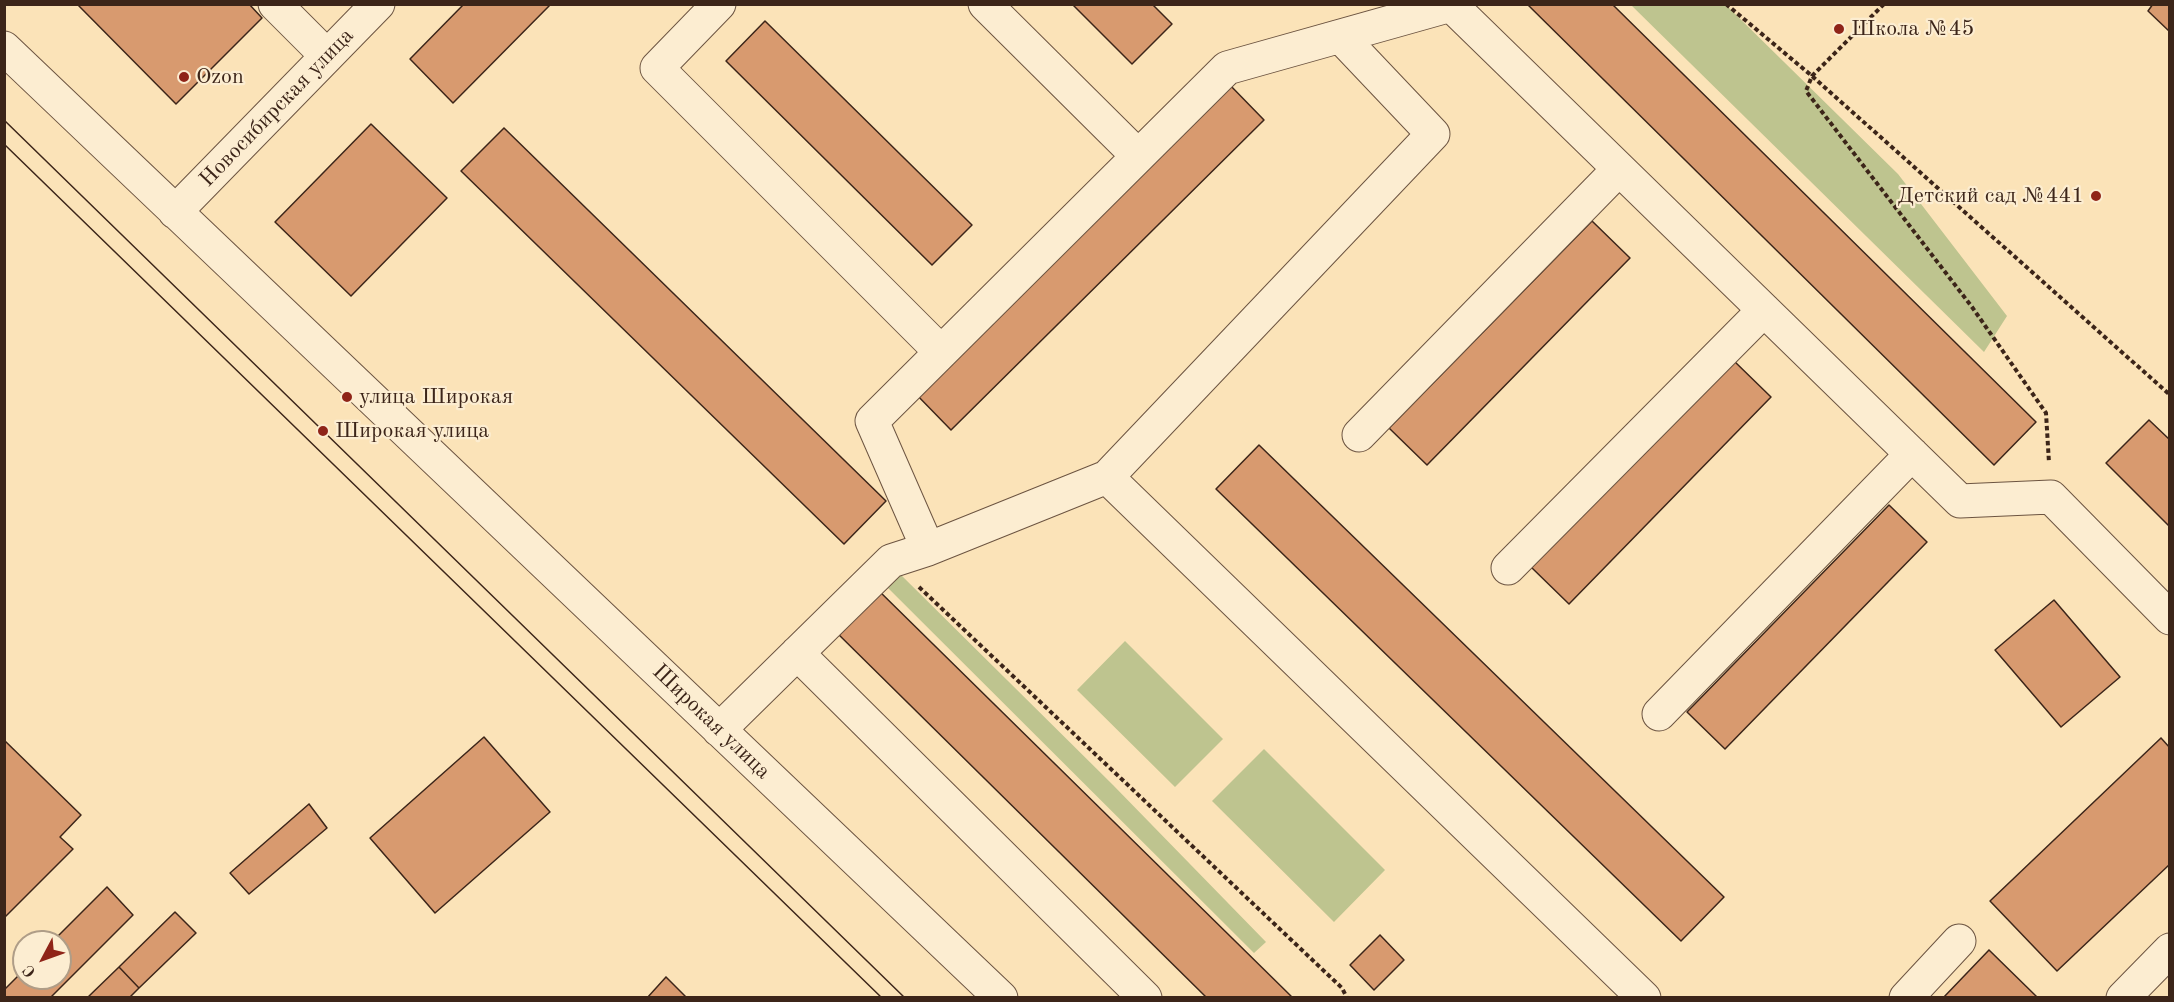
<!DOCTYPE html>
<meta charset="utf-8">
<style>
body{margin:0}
#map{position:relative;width:2174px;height:1002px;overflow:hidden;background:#fbe3b8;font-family:"Old Standard TT",serif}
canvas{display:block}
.frame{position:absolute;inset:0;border:6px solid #3c2519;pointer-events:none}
.north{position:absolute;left:12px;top:930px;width:60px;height:60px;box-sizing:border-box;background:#fcedd1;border:2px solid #af9d87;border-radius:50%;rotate:229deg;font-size:16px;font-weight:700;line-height:24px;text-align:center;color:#3c2519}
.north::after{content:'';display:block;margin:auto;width:21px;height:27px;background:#8f2418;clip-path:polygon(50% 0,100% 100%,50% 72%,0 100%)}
</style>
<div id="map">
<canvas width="2174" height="1002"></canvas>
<div class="frame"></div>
<div class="north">С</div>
</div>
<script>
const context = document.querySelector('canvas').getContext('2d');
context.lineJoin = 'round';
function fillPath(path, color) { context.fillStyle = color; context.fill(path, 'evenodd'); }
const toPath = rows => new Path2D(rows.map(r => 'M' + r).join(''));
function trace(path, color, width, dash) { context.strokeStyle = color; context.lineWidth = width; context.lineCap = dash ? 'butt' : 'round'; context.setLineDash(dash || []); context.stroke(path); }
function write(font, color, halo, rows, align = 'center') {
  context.font = font + ' "Old Standard TT",serif'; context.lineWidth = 4.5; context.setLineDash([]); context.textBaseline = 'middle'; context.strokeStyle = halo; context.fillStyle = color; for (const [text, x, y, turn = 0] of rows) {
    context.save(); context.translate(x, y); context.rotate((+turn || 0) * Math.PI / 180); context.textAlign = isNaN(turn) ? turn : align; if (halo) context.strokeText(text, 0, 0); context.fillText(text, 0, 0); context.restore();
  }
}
const green = toPath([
 [1631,5,1726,5,1898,174,2007,316,1984,352],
 [901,575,1113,785,1266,942,1254,953,888,588],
 [1125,641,1223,739,1175,787,1077,690],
 [1264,749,1385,870,1334,922,1212,801]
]);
const building = toPath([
 [77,4,249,4,262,18,176,104,77,4],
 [464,4,551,4,453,103,410,59,464,4],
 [1072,4,1152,4,1172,24,1132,64,1072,4],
 [1527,4,1612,4,2036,422,1994,465,1527,4],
 [2153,4,2170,4,2170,32,2148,11,2153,4],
 [765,21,972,225,932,265,726,61,765,21],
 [1227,82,1264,120,951,430,913,391,1227,82],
 [371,124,447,198,351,296,275,222,371,124],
 [504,128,886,501,844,544,461,171,504,128],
 [1592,221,1630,258,1427,465,1389,428,1592,221],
 [1733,360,1771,397,1569,604,1531,567,1733,360],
 [2149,420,2170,440,2170,527,2106,463,2149,420],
 [1259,445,1724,897,1681,941,1216,489,1259,445],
 [1889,505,1927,542,1725,749,1687,712,1889,505],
 [875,587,1293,998,1207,998,833,629,875,587],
 [2054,600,2120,677,2061,727,1995,650,2054,600],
 [484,737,550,812,435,913,370,838,484,737],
 [2161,738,2170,748,2170,864,2057,971,1990,901,2161,738],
 [4,740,81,815,60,837,73,849,4,918,4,740],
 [309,804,327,828,249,894,230,873,309,804],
 [107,887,133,915,50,998,4,998,4,990,24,970,24,978,60,978,60,942,52,942,107,887],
 [175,912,196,933,139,988,119,967,175,912],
 [1380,935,1404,960,1374,990,1350,965,1380,935],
 [1989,950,2037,997,2037,998,1943,998,1989,950],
 [119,967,139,988,129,998,87,998,119,967],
 [666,977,687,998,647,998,666,977]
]);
const path = toPath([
 [1726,4,1812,76,2170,395],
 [1884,4,1812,76,1806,91,1972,307,2046,413,2049,463],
 [919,587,1342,988,1347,998]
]);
const minor = toPath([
 [275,4,327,56],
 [719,4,657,68,941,352],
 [985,4,1138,156],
 [1450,4,1960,501,2051,497,2170,618],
 [4,48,1001,998],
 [175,212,378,4],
 [1359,435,1619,169],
 [1107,477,1644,998],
 [928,549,872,421,1227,68,1451,5],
 [1508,568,1764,310],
 [797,653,1145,998],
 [1659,714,1912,454],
 [719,730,891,561,928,549,1107,477,1433,134,1341,37],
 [1906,998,1959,941],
 [2123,998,2170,950]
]);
const tram = toPath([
 [4,120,905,998],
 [4,144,882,998]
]);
const markers = [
 [1839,29,6,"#8f2418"],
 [184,77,6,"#8f2418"],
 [2096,196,6,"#8f2418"],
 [347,397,6,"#8f2418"],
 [323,431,6,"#8f2418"]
];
const poiNames = [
 ["Школа №45",1851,29],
 ["Ozon",196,77],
 ["Детский сад №441",2084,196,"right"],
 ["улица Широкая",359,397],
 ["Широкая улица",335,431]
];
const streetNames = [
 ["Новосибирская улица",277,108,-46],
 ["Широкая улица",711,722,44]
];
fillPath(green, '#bec48f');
fillPath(building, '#d89a6f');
trace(building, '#3c2519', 1.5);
trace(minor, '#6c5441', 35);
trace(path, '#3c2519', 4, [4.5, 3]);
trace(minor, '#fcedd1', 33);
trace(tram, '#3c2519', 1.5);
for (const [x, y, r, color] of markers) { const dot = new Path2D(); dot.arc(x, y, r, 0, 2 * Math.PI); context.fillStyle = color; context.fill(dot); trace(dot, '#fcedd1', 2); }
write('22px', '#3c2519', '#fcedd1', poiNames, 'left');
write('22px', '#3c2519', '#fcedd1', streetNames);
</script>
